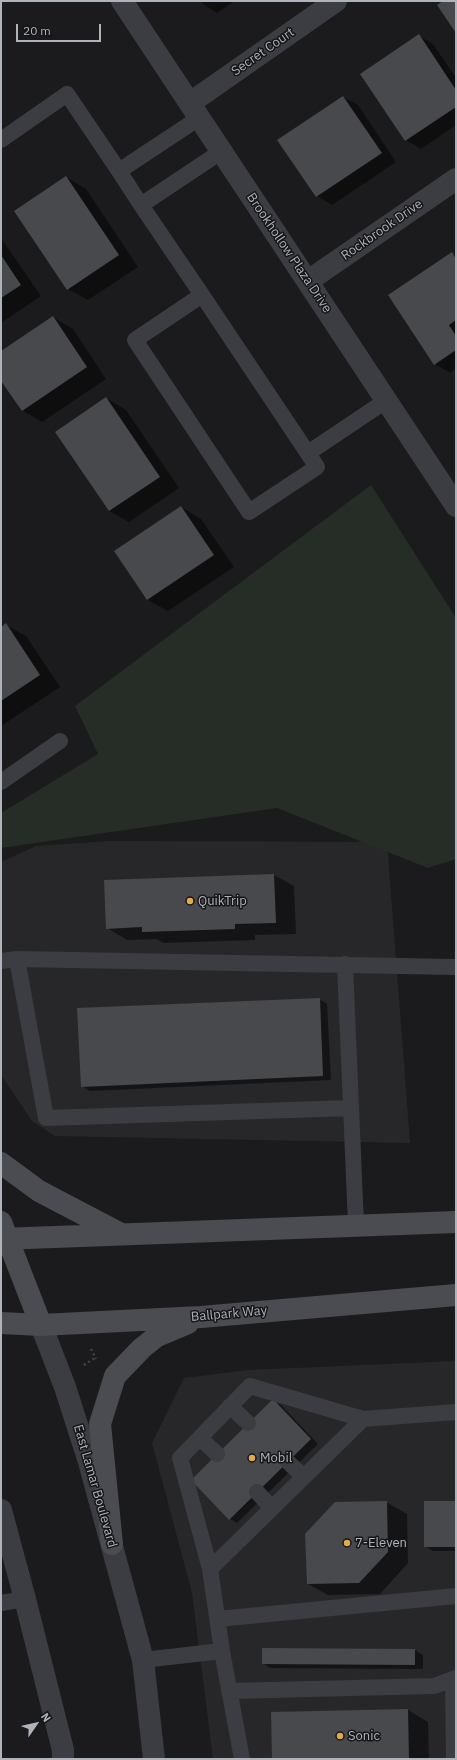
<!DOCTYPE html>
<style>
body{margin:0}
#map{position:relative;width:457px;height:1760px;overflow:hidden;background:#1b1b1d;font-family:"IBM Plex Sans",sans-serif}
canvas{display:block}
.frame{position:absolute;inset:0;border:2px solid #afb3bb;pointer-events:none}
.north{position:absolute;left:16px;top:1704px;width:40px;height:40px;-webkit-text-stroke:3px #161618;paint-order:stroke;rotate:56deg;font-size:11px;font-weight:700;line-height:16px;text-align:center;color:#afb3bb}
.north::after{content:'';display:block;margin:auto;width:14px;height:18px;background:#afb3bb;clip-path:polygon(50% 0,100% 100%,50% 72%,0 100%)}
.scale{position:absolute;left:16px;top:24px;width:85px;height:18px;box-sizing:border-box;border:2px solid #afb3bb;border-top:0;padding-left:5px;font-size:12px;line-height:14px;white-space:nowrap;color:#afb3bb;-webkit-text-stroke:3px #161618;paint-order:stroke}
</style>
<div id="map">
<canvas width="457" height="1760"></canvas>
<div class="frame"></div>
<div class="north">N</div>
<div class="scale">20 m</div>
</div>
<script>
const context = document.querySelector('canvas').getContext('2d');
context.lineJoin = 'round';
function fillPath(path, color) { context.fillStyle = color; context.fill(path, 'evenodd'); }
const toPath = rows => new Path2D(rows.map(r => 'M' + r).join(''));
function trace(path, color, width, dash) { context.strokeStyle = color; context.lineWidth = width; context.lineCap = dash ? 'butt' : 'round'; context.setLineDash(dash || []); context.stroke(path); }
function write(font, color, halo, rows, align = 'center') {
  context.font = font + ' "IBM Plex Sans",sans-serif'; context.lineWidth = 3; context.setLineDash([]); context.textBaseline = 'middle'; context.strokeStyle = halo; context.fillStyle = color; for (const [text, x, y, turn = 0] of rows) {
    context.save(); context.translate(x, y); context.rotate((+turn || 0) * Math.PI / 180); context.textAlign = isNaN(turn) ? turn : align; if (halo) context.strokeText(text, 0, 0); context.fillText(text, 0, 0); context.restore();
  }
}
const built = toPath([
 [110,841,387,842,410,1143,55,1136,32,1121,1,1075,1,862,36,846],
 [456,1361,456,1759,213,1759,192,1593,152,1443,184,1378,248,1370]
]);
const green = toPath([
 [371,485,456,618,456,859,428,868,277,808,1,848,1,813,98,754,75,706]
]);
const shadow = toPath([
 [201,1,235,1,217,13,203,4],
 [419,36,433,44,456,78,456,125,421,149,406,140,362,74],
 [343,97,358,105,396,162,332,205,317,196,279,140],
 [66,177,86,189,138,267,88,300,68,289],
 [1,238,41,296,1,323],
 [452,254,456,256,456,369,450,373,435,364],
 [53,317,73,329,106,379,42,422,22,410,1,379,1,352],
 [106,398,126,410,179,488,129,522,109,511],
 [181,507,201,519,234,567,168,611,148,600,115,552],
 [6,625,26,636,60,687,1,726,1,628],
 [274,875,294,886,296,934,255,935,255,940,163,943,157,939,127,940,107,928],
 [319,999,327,1004,331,1080,90,1091,82,1086],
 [273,1401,281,1405,318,1444,237,1523,230,1519],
 [386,1502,407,1514,408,1563,380,1594,328,1595,308,1584],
 [456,1502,456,1551,433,1551,425,1546],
 [263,1649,415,1650,423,1655,423,1669,270,1668,263,1663],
 [408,1710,428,1722,429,1759,273,1759]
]);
const building = toPath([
 [443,1,456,1,456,33,437,5],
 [419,34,456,90,456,107,405,141,360,74],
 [343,96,382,153,316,197,277,140],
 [66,176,119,255,67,290,14,211],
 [452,252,456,259,456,320,449,325,456,336,456,350,434,365,388,295],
 [1,255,21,285,1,298],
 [53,316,87,367,22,411,1,381,1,351],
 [106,397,160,477,109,511,55,432],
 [181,506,214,555,147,600,114,551],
 [6,623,40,675,1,701,1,627],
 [274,874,276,923,235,924,235,929,142,932,142,927,106,929,104,880],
 [320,998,323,1076,81,1087,77,1008],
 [273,1399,311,1439,229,1520,191,1480],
 [387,1501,388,1552,359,1583,307,1584,305,1534,335,1502],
 [424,1501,456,1501,456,1547,424,1547],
 [262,1648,415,1649,415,1665,262,1664],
 [408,1709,409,1759,272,1759,271,1712]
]);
const path = toPath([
 [91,1349,96,1359],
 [84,1365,95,1358]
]);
const service = toPath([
 [1,140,67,94,119,171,141,205,202,295,317,467,249,512,135,340,202,295],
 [119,171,199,118],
 [141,205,222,151],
 [308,453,387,400],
 [1,782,60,741],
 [17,959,46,1118,351,1108],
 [1,961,17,959,456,967],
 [345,964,356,1225],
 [230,1406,248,1423],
 [200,1438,217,1454],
 [288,1462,304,1477],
 [257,1492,272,1508],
 [210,1569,180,1458,250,1386,363,1419],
 [1,1603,25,1599],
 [218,1619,456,1596],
 [143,1660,222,1651],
 [453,1679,454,1759],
 [229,1691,434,1686,456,1678],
 [242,1759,222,1651,210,1569,363,1419,456,1412]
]);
const minor = toPath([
 [190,103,336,1],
 [308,281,456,179]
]);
const tertiary = toPath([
 [122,1,456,506],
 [41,1325,65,1387,89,1462,143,1660,154,1759],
 [1,1510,25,1599,63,1750,63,1759]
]);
const secondary = toPath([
 [1,1163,39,1191,121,1234],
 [1,1222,41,1325],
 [1,1239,456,1222],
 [1,1323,41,1325,201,1317,456,1295],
 [112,1544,100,1424,115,1376,142,1348,157,1336,188,1323]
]);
const markers = [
 [190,901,4,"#e3aa4d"],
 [252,1458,4,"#e3aa4d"],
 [347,1543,4,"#e3aa4d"],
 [340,1736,4,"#e3aa4d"]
];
const streetNames = [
 ["Secret Court",263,52,-35],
 ["Rockbrook Drive",382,230,-35],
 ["Brookhollow Plaza Drive",289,253,56],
 ["Ballpark Way",229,1314,-5],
 ["East Lamar Boulevard",95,1486,74]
];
const poiNames = [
 ["QuikTrip",198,901],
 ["Mobil",260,1458],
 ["7-Eleven",355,1543],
 ["Sonic",348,1736]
];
fillPath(built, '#27272a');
fillPath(green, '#252d26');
fillPath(shadow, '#0007');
fillPath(building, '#48494d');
trace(path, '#424449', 2.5, [2, 3]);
trace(service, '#3c3d42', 16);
trace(minor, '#3c3d42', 22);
trace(tertiary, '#3c3d42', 22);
trace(secondary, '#4a4c51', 22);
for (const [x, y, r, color] of markers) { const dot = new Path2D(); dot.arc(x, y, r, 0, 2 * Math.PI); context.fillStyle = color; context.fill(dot); trace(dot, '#161618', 1.5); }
write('13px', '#afb3bb', '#161618', streetNames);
write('13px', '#afb3bb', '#161618', poiNames, 'left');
</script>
